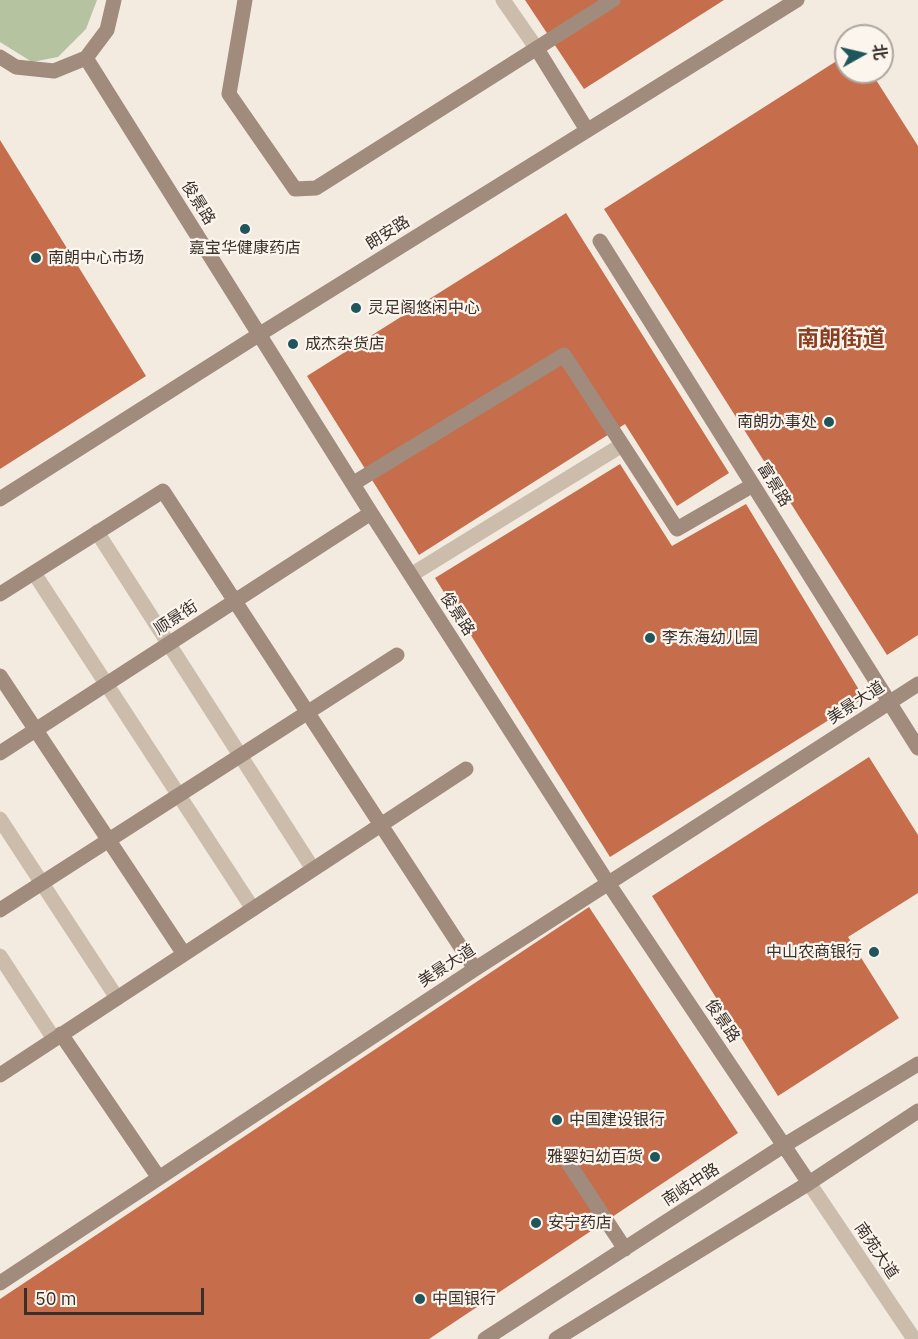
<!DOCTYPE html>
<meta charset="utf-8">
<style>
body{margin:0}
#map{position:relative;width:918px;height:1339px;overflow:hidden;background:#f3ebe0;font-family:"IBM Plex Sans","Noto Sans SC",sans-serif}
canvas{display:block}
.north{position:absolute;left:834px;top:24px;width:60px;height:60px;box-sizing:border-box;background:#fbf5ed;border:2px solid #aea69f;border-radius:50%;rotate:82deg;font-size:16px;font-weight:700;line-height:24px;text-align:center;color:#3a302b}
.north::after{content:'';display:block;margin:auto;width:21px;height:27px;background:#1f565c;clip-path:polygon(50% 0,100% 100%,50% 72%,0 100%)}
.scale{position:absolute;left:24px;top:1288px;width:180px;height:27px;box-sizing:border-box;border:3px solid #3a302b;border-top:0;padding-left:8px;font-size:18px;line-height:21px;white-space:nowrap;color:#3a302b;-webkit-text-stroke:4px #fbf5ed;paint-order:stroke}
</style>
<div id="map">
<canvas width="918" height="1339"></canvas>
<div class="north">北</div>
<div class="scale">50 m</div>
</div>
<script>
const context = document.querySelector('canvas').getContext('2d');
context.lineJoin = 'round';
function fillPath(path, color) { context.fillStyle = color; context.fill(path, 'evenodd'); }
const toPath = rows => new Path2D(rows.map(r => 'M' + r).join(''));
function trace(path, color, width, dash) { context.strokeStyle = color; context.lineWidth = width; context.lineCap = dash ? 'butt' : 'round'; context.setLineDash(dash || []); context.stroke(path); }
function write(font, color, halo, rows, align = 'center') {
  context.font = font + ' "IBM Plex Sans","Noto Sans SC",sans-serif'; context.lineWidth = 4.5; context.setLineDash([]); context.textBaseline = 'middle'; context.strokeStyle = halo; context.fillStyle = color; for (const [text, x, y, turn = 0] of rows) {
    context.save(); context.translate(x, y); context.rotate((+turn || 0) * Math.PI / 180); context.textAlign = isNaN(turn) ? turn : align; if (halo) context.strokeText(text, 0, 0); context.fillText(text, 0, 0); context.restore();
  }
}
const green = toPath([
 [0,0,97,0,86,29,58,57,32,62,0,42]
]);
const building = toPath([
 [525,0,724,0,584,89],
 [846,55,846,72,871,72,918,146,918,635,887,655,604,209],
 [0,140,146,376,0,469],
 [566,213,729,473,677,506,625,424,419,555,307,376],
 [620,464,672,546,746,504,864,698,610,857,435,578],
 [869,757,918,835,918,893,848,937,899,1018,778,1096,652,896],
 [589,907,738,1133,429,1339,0,1339,0,1299]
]);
const street = toPath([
 [503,0,537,49],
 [97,532,313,869],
 [34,573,253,909],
 [411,575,622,445],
 [0,819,117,998],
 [0,956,54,1039],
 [809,1183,914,1339]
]);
const secondary = toPath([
 [245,0,229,94,295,189,316,188,613,0],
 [537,49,587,130],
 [0,57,16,67,54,71,86,58,107,30,114,0],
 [86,58,371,513,608,883,809,1183],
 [600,241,918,748],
 [354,483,564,355,677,529,753,485],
 [0,499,260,334,797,0],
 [0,594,163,491,475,969],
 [0,676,184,954],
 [0,753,371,513],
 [0,910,397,655],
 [61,1034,159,1178],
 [0,1075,466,769],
 [565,1158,625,1249],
 [0,1283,475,969,918,684],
 [485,1339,783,1146,918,1064],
 [556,1339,809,1183,918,1111]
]);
const markers = [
 [245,229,6,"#1f565c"],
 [36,258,6,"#1f565c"],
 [356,308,6,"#1f565c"],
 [293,344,6,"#1f565c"],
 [829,422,6,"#1f565c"],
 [650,638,6,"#1f565c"],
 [874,952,6,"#1f565c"],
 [557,1120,6,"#1f565c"],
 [655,1157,6,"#1f565c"],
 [536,1223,6,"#1f565c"],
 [420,1299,6,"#1f565c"]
];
const streetNames = [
 ["俊景路",198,203,58],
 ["朗安路",388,233,-32],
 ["富景路",774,485,58],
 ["俊景路",457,614,57],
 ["顺景街",176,618,-33],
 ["美景大道",856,703,-33],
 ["美景大道",447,966,-33],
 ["俊景路",722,1021,56],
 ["南岐中路",691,1185,-33],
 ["南苑大道",876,1251,56]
];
const poiNames = [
 ["嘉宝华健康药店",245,248,"center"],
 ["南朗中心市场",48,258],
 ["灵足阁悠闲中心",368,308],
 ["成杰杂货店",305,344],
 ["南朗办事处",817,422,"right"],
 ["李东海幼儿园",662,638],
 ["中山农商银行",862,952,"right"],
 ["中国建设银行",569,1120],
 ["雅婴妇幼百货",643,1157,"right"],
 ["安宁药店",548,1223],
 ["中国银行",432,1299]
];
const districtNames = [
 ["南朗街道",841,340]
];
fillPath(green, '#b6c3a0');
fillPath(building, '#c66d4b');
trace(street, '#ccbcac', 15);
trace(secondary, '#a08b7d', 15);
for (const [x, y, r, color] of markers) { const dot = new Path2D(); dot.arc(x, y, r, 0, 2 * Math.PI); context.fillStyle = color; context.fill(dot); trace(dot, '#fbf5ed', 2); }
write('16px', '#3a302b', '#fbf5ed', streetNames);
write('16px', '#3a302b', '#fbf5ed', poiNames, 'left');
write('bold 22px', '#8a3f23', '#fbf5ed', districtNames);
</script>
